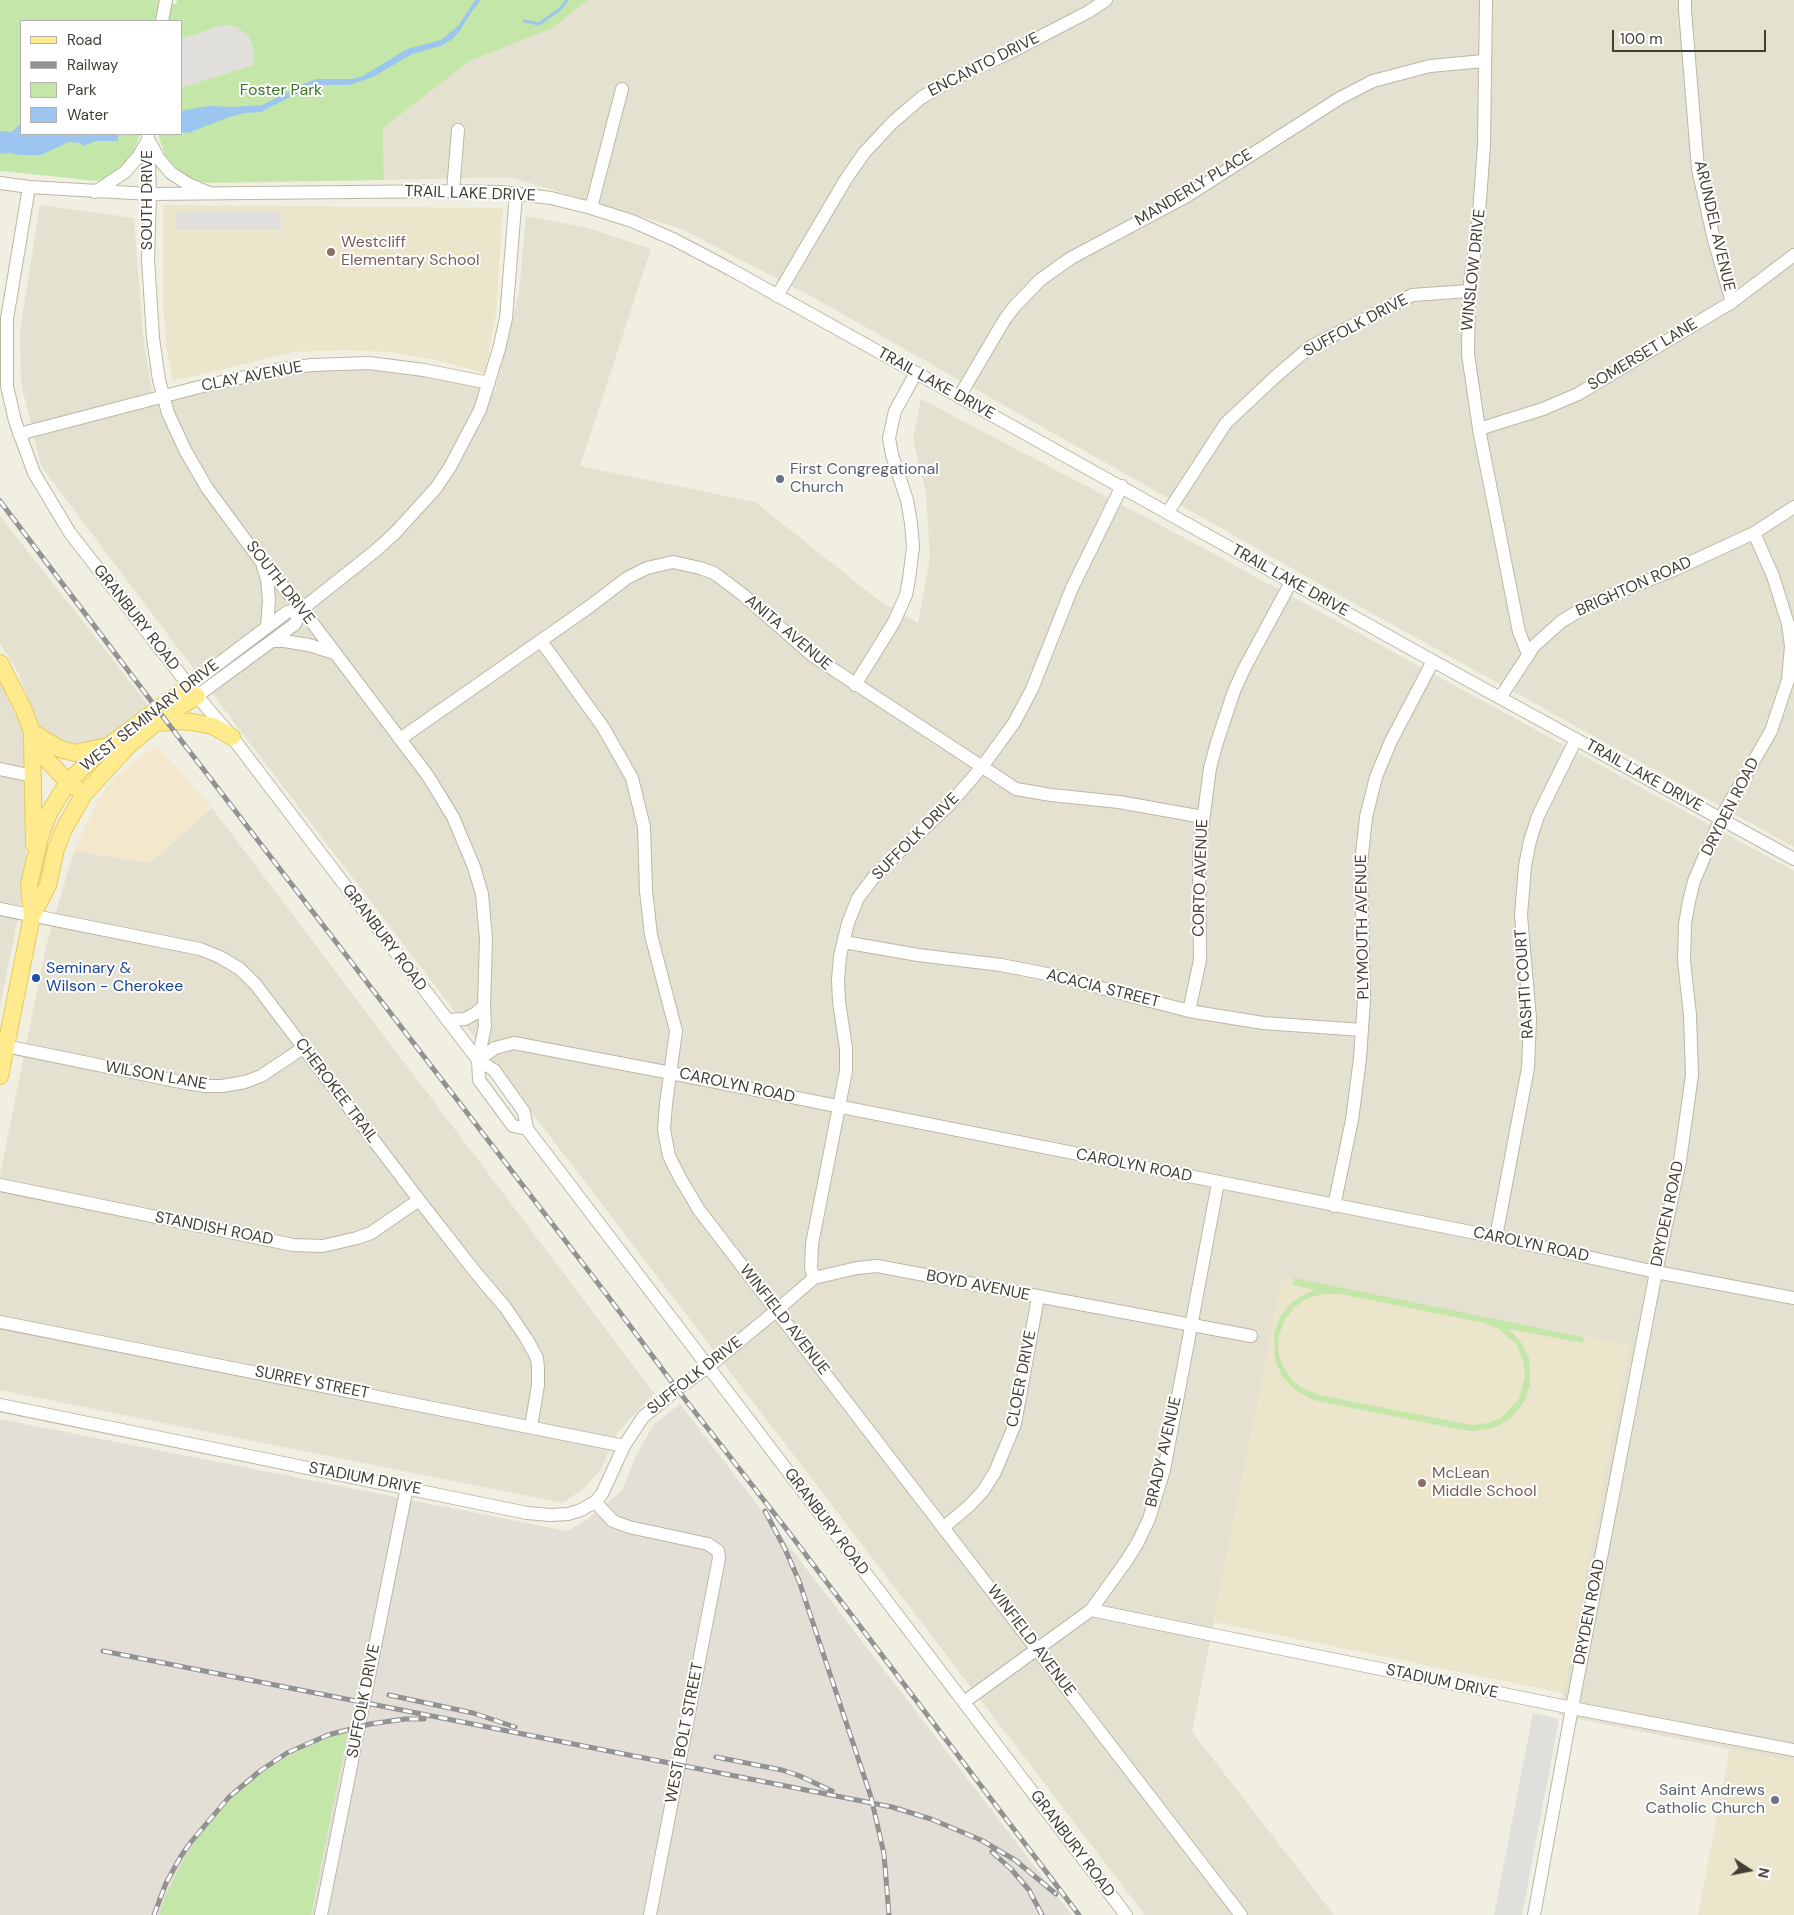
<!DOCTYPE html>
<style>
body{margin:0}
#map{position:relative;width:1794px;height:1915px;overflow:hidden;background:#f1eee2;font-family:"DM Sans",sans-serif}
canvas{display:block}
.legend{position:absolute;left:20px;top:20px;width:162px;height:115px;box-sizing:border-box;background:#fff;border:1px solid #b3b2ad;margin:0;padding:6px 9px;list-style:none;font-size:15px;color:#423e33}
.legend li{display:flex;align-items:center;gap:10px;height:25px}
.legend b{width:25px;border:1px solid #b3b2ad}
.north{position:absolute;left:1724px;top:1845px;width:50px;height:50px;-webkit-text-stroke:4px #fff;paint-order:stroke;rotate:101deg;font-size:14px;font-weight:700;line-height:20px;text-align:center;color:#423e33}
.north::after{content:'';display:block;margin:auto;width:18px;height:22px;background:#423e33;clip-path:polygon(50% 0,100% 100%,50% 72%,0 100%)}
.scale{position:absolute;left:1612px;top:30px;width:154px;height:22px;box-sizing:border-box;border:2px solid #423e33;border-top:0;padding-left:6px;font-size:15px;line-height:18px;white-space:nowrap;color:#423e33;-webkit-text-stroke:4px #fff;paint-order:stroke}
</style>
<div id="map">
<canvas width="1794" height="1915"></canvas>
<ul class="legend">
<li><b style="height:6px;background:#ffeb8d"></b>Road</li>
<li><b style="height:6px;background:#929292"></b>Railway</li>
<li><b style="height:14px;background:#c4e7a9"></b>Park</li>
<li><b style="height:14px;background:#9cc5f0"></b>Water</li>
</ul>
<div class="north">N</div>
<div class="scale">100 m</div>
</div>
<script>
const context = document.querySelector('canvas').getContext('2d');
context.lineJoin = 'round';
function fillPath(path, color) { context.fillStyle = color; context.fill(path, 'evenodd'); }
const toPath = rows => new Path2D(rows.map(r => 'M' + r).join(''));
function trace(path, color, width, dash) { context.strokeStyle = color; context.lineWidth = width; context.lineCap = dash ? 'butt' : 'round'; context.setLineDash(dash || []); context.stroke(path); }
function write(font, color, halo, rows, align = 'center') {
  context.font = font + ' "DM Sans",sans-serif'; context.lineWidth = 4; context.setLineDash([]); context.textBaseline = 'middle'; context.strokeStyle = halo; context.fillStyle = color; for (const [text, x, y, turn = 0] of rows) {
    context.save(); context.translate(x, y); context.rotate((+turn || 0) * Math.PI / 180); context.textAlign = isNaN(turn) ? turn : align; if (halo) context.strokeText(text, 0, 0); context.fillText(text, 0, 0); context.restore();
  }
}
const residential = toPath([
 [588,0,1794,0,1794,847,1364,609,818,300,682,229,510,177,384,180,383,128,470,61,553,28],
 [40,205,134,218,143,336,154,405,295,370,388,369,442,379,495,391,519,292,526,216,588,228,651,249,580,466,755,502,877,599,918,623,930,558,926,493,913,440,921,399,1179,535,1794,871,1794,1762,1559,1715,1575,1631,1282,1278,1192,1732,1334,1915,1145,1915,236,725,41,466,21,382,20,331],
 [0,516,149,706,107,738,91,746,64,744,38,725,18,672,0,644],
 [0,677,14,704,26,739,26,878,0,1006],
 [212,808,654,1393,618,1432,601,1469,584,1488,563,1503,0,1390,0,1175,46,946,74,851,150,863]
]);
const commercial = toPath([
 [156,745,212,808,150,863,74,851,102,793,117,776]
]);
const industrial = toPath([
 [680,1404,1072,1915,0,1915,0,1419,567,1531,587,1520,622,1490,637,1454,653,1425]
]);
const education = toPath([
 [163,205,503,208,496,313,485,373,440,361,390,352,345,350,293,352,173,381,166,344,163,296],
 [1282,1278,1630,1345,1563,1693,1214,1622],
 [1730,1748,1794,1762,1794,1915,1698,1915]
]);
const green = toPath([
 [0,0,154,0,176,4,177,0,588,0,553,28,470,61,383,128,384,180,207,183,192,179,178,171,165,156,158,134,140,135,131,158,122,168,105,179,98,181,0,171],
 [21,21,181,21,181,134,21,134],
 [1294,1278,1584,1337,1583,1343,1509,1329,1521,1342,1529,1358,1530,1367,1530,1385,1524,1402,1513,1416,1498,1426,1489,1429,1472,1431,1463,1430,1318,1401,1309,1398,1294,1389,1282,1376,1275,1360,1274,1334,1280,1317,1291,1303,1306,1293,1315,1290,1293,1285],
 [1324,1294,1340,1294,1484,1323,1499,1329,1517,1345,1523,1360,1525,1376,1519,1399,1502,1417,1488,1423,1472,1425,1319,1395,1304,1389,1292,1380,1283,1366,1278,1351,1279,1335,1285,1319,1295,1307,1308,1298],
 [348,1731,311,1915,159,1915,166,1895,185,1857,202,1832,230,1800,252,1780,283,1759,315,1743]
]);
const parking = toPath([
 [230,25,237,27,249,36,254,51,253,65,181,88,181,39,219,26],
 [177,212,281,212,281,230,176,230],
 [1533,1713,1559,1719,1522,1915,1494,1915]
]);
const water = toPath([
 [475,0,479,0,459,32,451,40,441,46,412,54,373,77,349,85,319,85,288,98,261,112,244,113,229,117,188,133,181,132,181,112,185,110,210,106,234,107,262,105,306,83,316,79,352,79,363,76,407,49,441,40,458,26],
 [21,124,21,134,118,134,118,141,95,141,84,146,80,143,69,142,41,155,20,155,8,153,0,154,0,131,11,132]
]);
const stream = toPath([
 [474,7,479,0],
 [524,21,539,24,560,9,567,0]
]);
const minor = toPath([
 [1486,0,1484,145,1478,227,1469,291,1468,354,1479,429,1519,632,1528,654],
 [1685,0,1685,10,1698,169,1714,240,1732,302],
 [162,21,166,0],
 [148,134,150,194,148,259,153,338,159,380,168,413,185,450,207,488,260,560,302,609,428,776,453,817,474,867,482,894,486,939,484,1006,485,1026,478,1060,479,1080,513,1126,527,1129],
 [149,141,159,159,171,173,188,184,207,192],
 [0,183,29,187,150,194,453,191,501,192,551,198,591,208,632,221,675,240,730,269,1433,661,1794,859],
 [29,187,7,319,7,386,15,421,34,473,70,533,197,696,232,737,478,1060,494,1070,524,1112,527,1129,1126,1915],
 [453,191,458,130],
 [95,192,125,172,138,157,148,140],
 [591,208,622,89],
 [777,296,846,179,864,153,892,123,921,98,949,81,1007,54,1088,12,1106,0],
 [959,397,1005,319,1015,306,1040,280,1071,258,1187,196,1340,98,1373,81,1430,66,1484,61],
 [1479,429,1543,409,1578,394,1732,302,1794,255],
 [19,434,203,386,281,369,312,365,369,363,424,370,489,383],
 [1168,512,1226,423,1275,377,1310,347,1412,295,1469,291],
 [263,567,267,579,269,600,267,626],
 [272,641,284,641,309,645,334,653],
 [541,641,603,727,632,778,644,827,646,891,651,935,676,1031,666,1104,664,1130,669,1156,680,1178,699,1210,1241,1915],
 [855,685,894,622,906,595,909,579,913,547,911,523,907,500,892,455,889,438,895,411,916,373],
 [189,686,287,612,302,609],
 [197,696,295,624,302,609,374,552,395,533,436,488,450,467,480,410,499,349,506,318,516,194],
 [1500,698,1534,646,1562,621,1592,603,1676,569,1754,533,1794,507],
 [400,739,589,607,627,578,647,568,673,562,700,568,714,573,742,594,813,656,1016,789,1051,795,1119,802,1203,817],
 [0,769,33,776],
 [0,909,200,949,220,957,240,969,256,985,419,1200,476,1273,505,1307,526,1338,537,1358,538,1369,538,1385,531,1427],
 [844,942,918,955,1001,965,1052,975,1189,1011,1263,1023,1362,1030],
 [1189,1011,1200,960,1199,852,1210,768,1217,742,1234,691,1244,669,1291,582],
 [447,1020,465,1019,476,1013,484,1006],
 [0,1045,186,1083,205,1086,222,1086,245,1082,261,1076,303,1048],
 [478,1060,495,1048,514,1043,671,1073,1496,1237,1656,1272,1794,1298],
 [0,1185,293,1245,323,1246,357,1238,371,1233,419,1200],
 [1334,1206,1352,1120,1360,1058,1364,1000,1361,864,1366,817,1376,777,1391,741,1433,661],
 [1496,1237,1528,1068,1530,1019,1521,915,1525,866,1530,841,1538,816,1576,739],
 [814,1278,811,1268,812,1244,846,1071,846,1048,839,1002,838,980,840,956,848,923,858,898,877,873,948,806,982,767,1014,723,1032,689,1072,588,1122,486],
 [0,1322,624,1446],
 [0,1405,527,1513,550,1515,568,1514,581,1510,595,1502,602,1494,624,1446,643,1417,677,1389,708,1367,777,1310,814,1278,857,1268,877,1266,1251,1336],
 [595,1502,613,1521,629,1527,708,1544,718,1551,719,1558,650,1915],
 [944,1527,969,1506,983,1491,995,1472,1015,1424,1038,1297],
 [1091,1610,1572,1708,1794,1750],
 [964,1702,1091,1610,1127,1560,1138,1542,1149,1519,1164,1470,1218,1183],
 [321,1915,407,1487],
 [1534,1915,1572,1708,1656,1272,1680,1161,1692,1075,1690,1015,1684,961,1685,924,1689,901,1694,881,1721,818,1771,731,1788,680,1791,646,1788,624,1773,576,1754,533]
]);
const major = toPath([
 [0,663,24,710,32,732,47,760,68,782,76,788],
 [157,723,180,721,192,722,213,726,232,737],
 [32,732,60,749,75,753,103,747],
 [32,736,34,844],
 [32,916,29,885,40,837,49,813,68,782,95,756,189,686],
 [0,1076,32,916,48,885,56,849,64,829,84,794,130,744,163,717,197,696]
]);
const rail = toPath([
 [0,501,167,722,607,1295,677,1389,784,1526,1079,1915],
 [765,1511,785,1549,799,1581,871,1797,884,1854,889,1915],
 [103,1651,892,1807,931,1819,981,1840,1015,1860,1056,1894],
 [389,1695,473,1713,515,1727],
 [716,1757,782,1770,800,1776,832,1791],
 [992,1852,1011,1869,1029,1890,1042,1915],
 [154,1915,166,1883,181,1856,191,1842,229,1797,260,1771,287,1753,328,1735,370,1724,405,1719,424,1719]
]);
const markers = [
 [331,252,5,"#8d6e63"],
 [780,479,5,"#6b7280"],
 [36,978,5,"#1a4fb4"],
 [1422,1483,5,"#8d6e63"],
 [1775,1800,5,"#6b7280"]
];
const streetNames = [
 ["ENCANTO DRIVE",984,65,-27],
 ["MANDERLY PLACE",1194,188,-31],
 ["TRAIL LAKE DRIVE",470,194,2],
 ["SOUTH DRIVE",148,200,-90],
 ["ARUNDEL AVENUE",1714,226,77],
 ["WINSLOW DRIVE",1474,270,-84],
 ["SUFFOLK DRIVE",1356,326,-28],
 ["SOMERSET LANE",1643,355,-31],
 ["CLAY AVENUE",252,377,-11],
 ["TRAIL LAKE DRIVE",936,384,29],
 ["TRAIL LAKE DRIVE",1290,581,29],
 ["SOUTH DRIVE",280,583,52],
 ["BRIGHTON ROAD",1634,587,-24],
 ["GRANBURY ROAD",136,618,52],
 ["ANITA AVENUE",788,633,40],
 ["WEST SEMINARY DRIVE",150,716,-38],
 ["TRAIL LAKE DRIVE",1644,776,29],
 ["DRYDEN ROAD",1731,807,-63],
 ["SUFFOLK DRIVE",916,837,-45],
 ["CORTO AVENUE",1201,878,-88],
 ["PLYMOUTH AVENUE",1363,927,-91],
 ["GRANBURY ROAD",384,938,53],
 ["RASHTI COURT",1525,984,-94],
 ["ACACIA STREET",1103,989,14],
 ["WILSON LANE",156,1076,10],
 ["CAROLYN ROAD",737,1086,12],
 ["CHEROKEE TRAIL",336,1091,53],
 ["CAROLYN ROAD",1134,1166,11],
 ["DRYDEN ROAD",1668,1214,-78],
 ["STANDISH ROAD",214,1229,11],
 ["CAROLYN ROAD",1531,1245,12],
 ["BOYD AVENUE",978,1286,11],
 ["WINFIELD AVENUE",784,1320,52],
 ["SUFFOLK DRIVE",695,1376,-38],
 ["CLOER DRIVE",1022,1379,-79],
 ["SURREY STREET",312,1383,11],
 ["BRADY AVENUE",1164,1452,-77],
 ["STADIUM DRIVE",365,1479,11],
 ["GRANBURY ROAD",826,1522,53],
 ["DRYDEN ROAD",1590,1612,-79],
 ["WINFIELD AVENUE",1031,1641,53],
 ["STADIUM DRIVE",1442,1682,12],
 ["SUFFOLK DRIVE",364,1701,-79],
 ["WEST BOLT STREET",685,1733,-79],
 ["GRANBURY ROAD",1072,1844,53]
];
const parkNames = [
 ["Foster Park",281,91]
];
const educationNames = [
 ["Westcliff",341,243],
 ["Elementary School",341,261],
 ["McLean",1432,1474],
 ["Middle School",1432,1492]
];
const worshipNames = [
 ["First Congregational",790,470],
 ["Church",790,488],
 ["Saint Andrews",1765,1791,"right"],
 ["Catholic Church",1765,1809,"right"]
];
const transitNames = [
 ["Seminary &",46,969],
 ["Wilson - Cherokee",46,987]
];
fillPath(residential, '#e5e1d0');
fillPath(commercial, '#f4e8cc');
fillPath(industrial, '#e3dfd7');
fillPath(education, '#ebe5cb');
fillPath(green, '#c4e7a9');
fillPath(parking, '#e1dfdb');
fillPath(water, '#9cc5f0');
trace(stream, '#9cc5f0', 3);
trace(minor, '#bcb7a5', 14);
trace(major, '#e4ca5d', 18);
trace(minor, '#fff', 12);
trace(major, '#ffeb8d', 16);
trace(rail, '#929292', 5);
trace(rail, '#fff', 3, [9]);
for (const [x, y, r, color] of markers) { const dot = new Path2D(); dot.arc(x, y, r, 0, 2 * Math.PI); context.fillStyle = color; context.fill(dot); trace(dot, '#fff', 2); }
write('16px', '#423e33', '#fff', streetNames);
write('16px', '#3b7426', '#fff', parkNames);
write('16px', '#785e54', '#fff', educationNames, 'left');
write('16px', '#5b616d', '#fff', worshipNames, 'left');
write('16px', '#164399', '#fff', transitNames, 'left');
</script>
